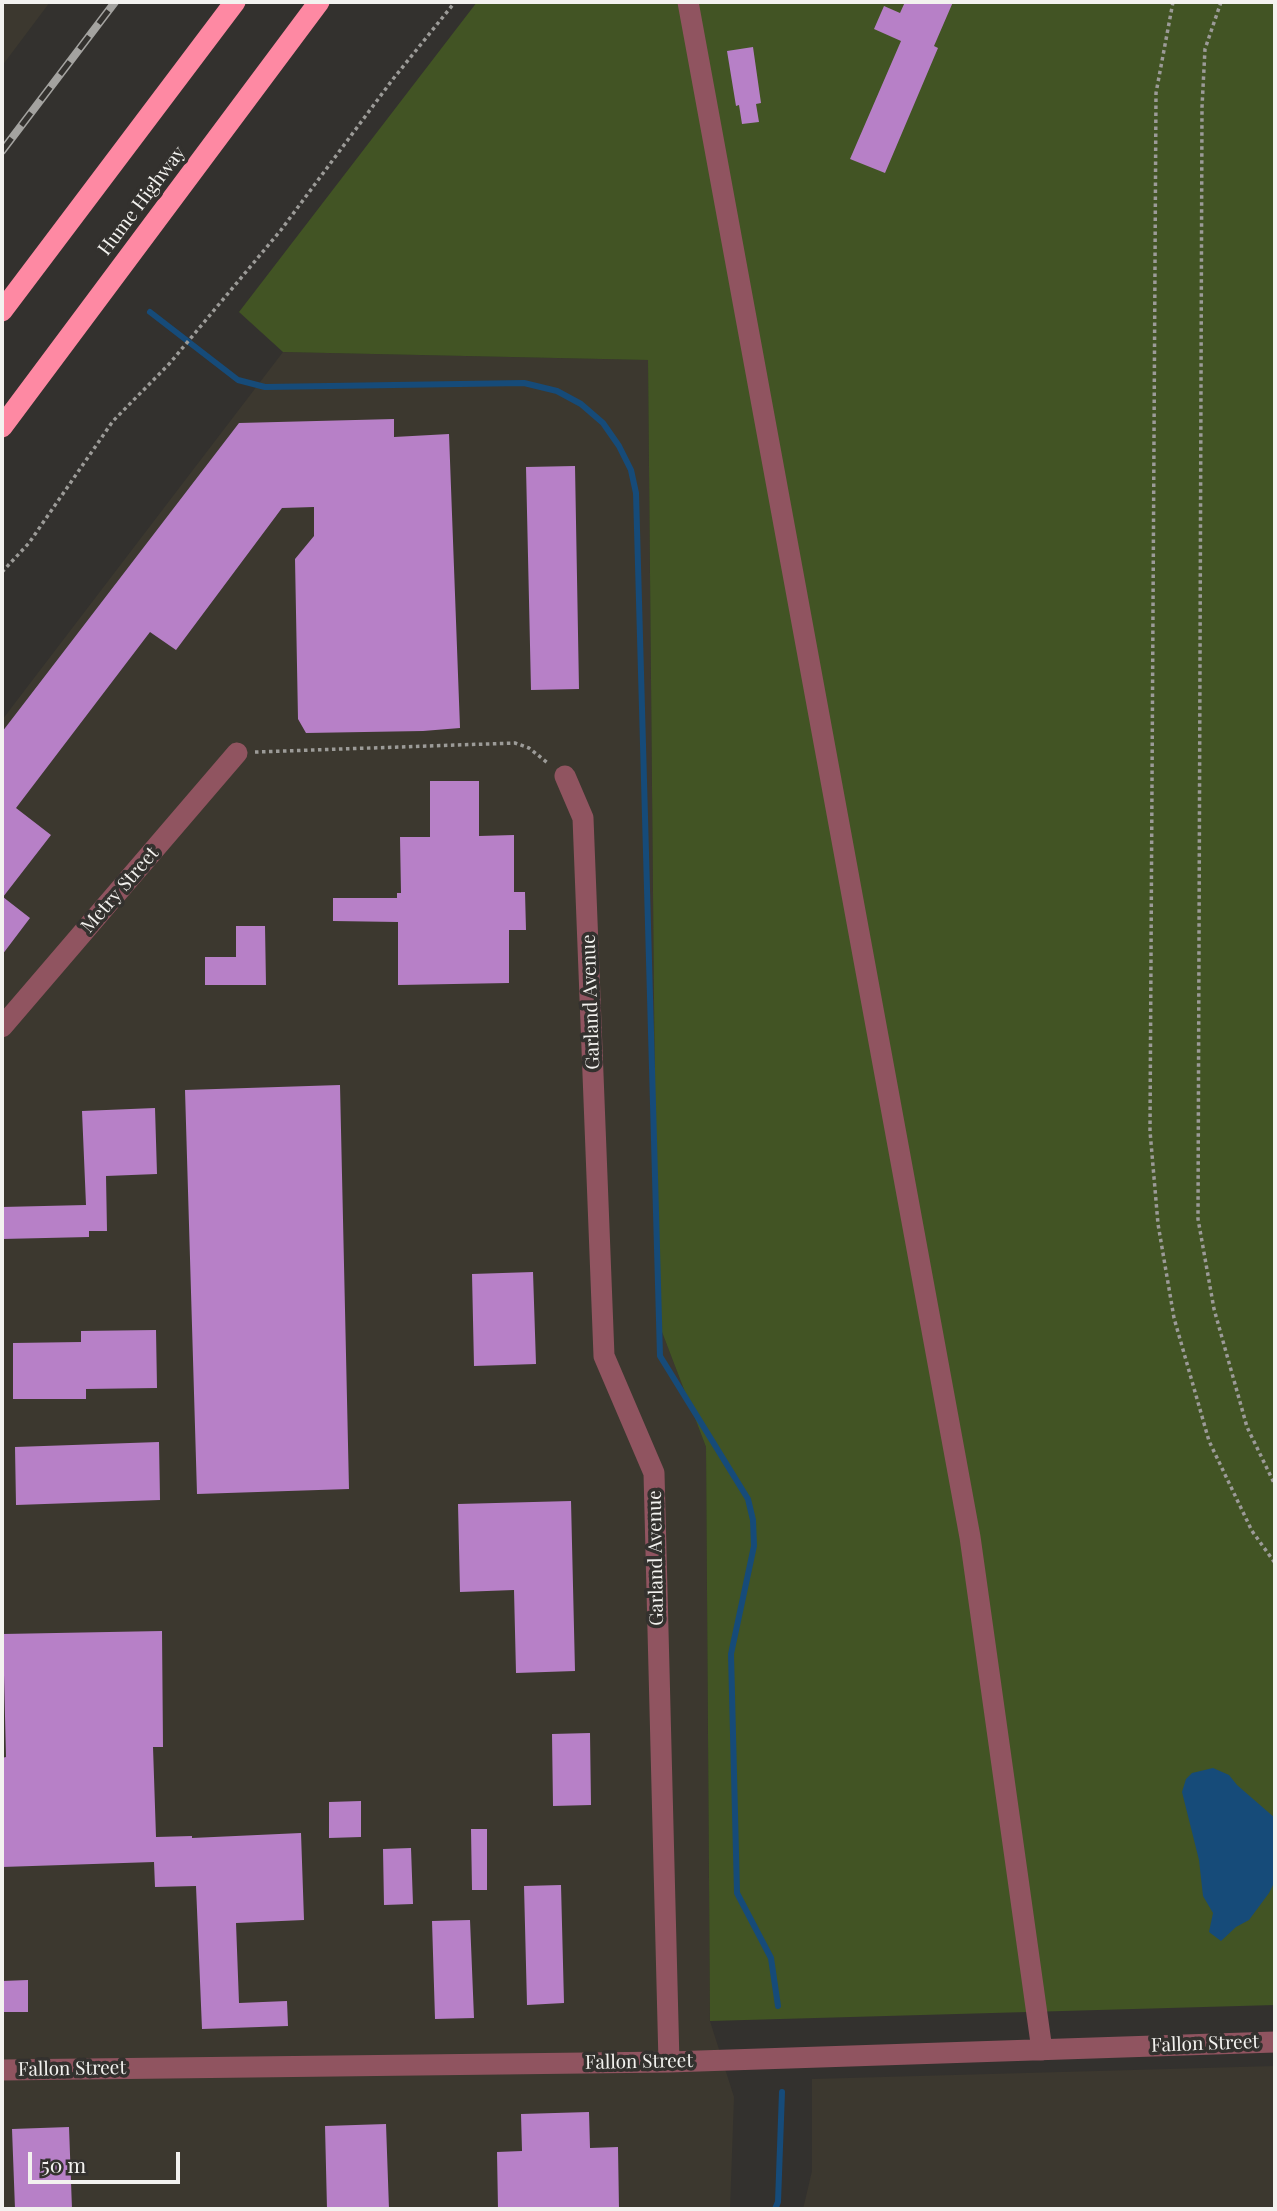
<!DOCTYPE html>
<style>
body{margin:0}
#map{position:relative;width:1277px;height:2211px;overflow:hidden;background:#33312e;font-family:"Playfair Display",serif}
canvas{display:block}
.frame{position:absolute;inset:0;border:4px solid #f3f2ef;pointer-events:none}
.scale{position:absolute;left:28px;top:2152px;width:152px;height:32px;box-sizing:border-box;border:4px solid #f3f2ef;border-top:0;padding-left:9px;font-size:21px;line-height:24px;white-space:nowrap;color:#f3f2ef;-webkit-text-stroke:5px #33312e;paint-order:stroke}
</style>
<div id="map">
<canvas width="1277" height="2211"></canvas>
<div class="frame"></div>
<div class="scale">50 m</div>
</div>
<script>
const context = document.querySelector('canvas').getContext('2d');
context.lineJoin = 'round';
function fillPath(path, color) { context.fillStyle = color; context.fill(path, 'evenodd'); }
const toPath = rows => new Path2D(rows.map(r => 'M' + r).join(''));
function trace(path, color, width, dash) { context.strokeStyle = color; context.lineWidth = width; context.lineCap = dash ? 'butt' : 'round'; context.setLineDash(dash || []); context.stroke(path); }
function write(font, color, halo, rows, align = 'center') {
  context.font = font + ' "Playfair Display",serif'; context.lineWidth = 7; context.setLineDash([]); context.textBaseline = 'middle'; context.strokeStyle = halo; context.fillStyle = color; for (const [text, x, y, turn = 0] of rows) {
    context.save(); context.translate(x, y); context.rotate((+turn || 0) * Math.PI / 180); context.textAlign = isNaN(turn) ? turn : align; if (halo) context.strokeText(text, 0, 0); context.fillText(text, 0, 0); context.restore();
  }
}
const built = toPath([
 [2,2,50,2,2,66],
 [283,352,648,360,657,1319,706,1447,710,2021,734,2097,730,2209,2,2209,2,720],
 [1275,2066,1275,2209,803,2209,812,2171,812,2079]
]);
const green = toPath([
 [477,2,1275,2,1275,2005,710,2021,706,1447,657,1319,648,360,283,352,239,312]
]);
const water = toPath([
 [1213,1768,1229,1775,1237,1785,1275,1818,1275,1881,1269,1893,1249,1920,1236,1927,1221,1941,1209,1932,1213,1913,1203,1896,1199,1860,1182,1792,1186,1779,1192,1773]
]);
const stream = toPath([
 [150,312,238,380,265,387,524,383,557,391,581,404,603,423,619,446,631,470,636,493,660,1356,748,1499,753,1520,754,1546,731,1654,737,1893,771,1958,778,2006],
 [775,2209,778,2202,782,2092]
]);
const building = toPath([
 [905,2,953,2,934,46,938,48,885,173,850,159,901,41,874,29,884,6,900,13],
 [753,47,761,103,756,104,759,122,742,124,739,105,736,106,727,51],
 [394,419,394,437,449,434,460,728,423,731,306,733,298,719,295,559,314,536,314,507,282,508,176,650,150,632,16,808,51,835,3,897,30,918,2,955,2,732,239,423],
 [575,466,579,689,531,690,526,467],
 [430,781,479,781,479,836,514,835,514,892,525,892,526,930,509,930,509,983,398,985,398,922,333,921,333,898,397,898,397,893,401,893,400,837,430,837],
 [236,926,265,926,266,985,205,985,205,957,236,957],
 [340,1085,349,1489,197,1494,185,1090],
 [155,1108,157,1174,106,1176,107,1231,89,1231,89,1237,2,1239,2,1207,86,1205,82,1111],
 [533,1272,536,1364,474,1366,472,1274],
 [156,1330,157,1388,86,1389,86,1399,13,1399,13,1343,81,1342,81,1331],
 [159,1442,160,1500,16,1505,15,1447],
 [571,1501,575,1671,516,1673,514,1590,460,1592,458,1504],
 [162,1631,163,1747,153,1747,156,1837,192,1836,192,1838,301,1833,304,1920,236,1923,239,2003,287,2001,288,2026,202,2029,196,1886,155,1887,154,1862,2,1867,2,1758,6,1757,3,1634],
 [590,1733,591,1805,553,1806,552,1734],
 [361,1801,361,1837,329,1838,329,1802],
 [471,1829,487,1829,487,1890,472,1890],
 [411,1848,413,1904,384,1905,383,1849],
 [561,1885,564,2003,527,2005,524,1886],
 [470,1920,474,2018,435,2019,432,1921],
 [28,1980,28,2012,2,2012,2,1981],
 [589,2112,590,2148,618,2147,619,2209,498,2209,497,2152,522,2151,521,2114],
 [386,2124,389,2209,327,2209,325,2126],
 [69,2127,72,2209,15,2209,12,2129]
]);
const path = toPath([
 [1173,2,1156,93,1150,1131,1158,1224,1174,1318,1209,1441,1252,1531,1275,1563],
 [1221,2,1205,49,1202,107,1198,1219,1214,1309,1247,1427,1275,1485],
 [2,572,29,543,113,421,170,363,281,230,393,79,455,2],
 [255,752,515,743,529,748,549,764]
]);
const minor = toPath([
 [688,2,970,1537,1042,2050],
 [565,776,583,818,604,1356,654,1473,669,2062],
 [2,1027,237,753],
 [2,2070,669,2062,1275,2042]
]);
const highway = toPath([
 [2,311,235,2],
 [2,427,319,2]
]);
const rail = toPath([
 [2,151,115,2]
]);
const streetNames = [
 ["Hume Highway",142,201,-53],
 ["Metry Street",120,890,-49],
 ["Garland Avenue",591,1002,-92],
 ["Garland Avenue",656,1558,-91],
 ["Fallon Street",1205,2044,-2],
 ["Fallon Street",639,2062,-1],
 ["Fallon Street",72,2069,-1]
];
fillPath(built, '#3c382f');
fillPath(green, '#425424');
fillPath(water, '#164b79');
trace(stream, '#164b79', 6);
fillPath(building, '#b780c7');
trace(path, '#9c9b98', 3.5, [3.5, 3.5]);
trace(minor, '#905460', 21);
trace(highway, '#fe89a3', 21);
trace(rail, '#a4a3a0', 8);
trace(rail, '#33312e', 5, [16]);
write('19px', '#f3f2ef', '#33312e', streetNames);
</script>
